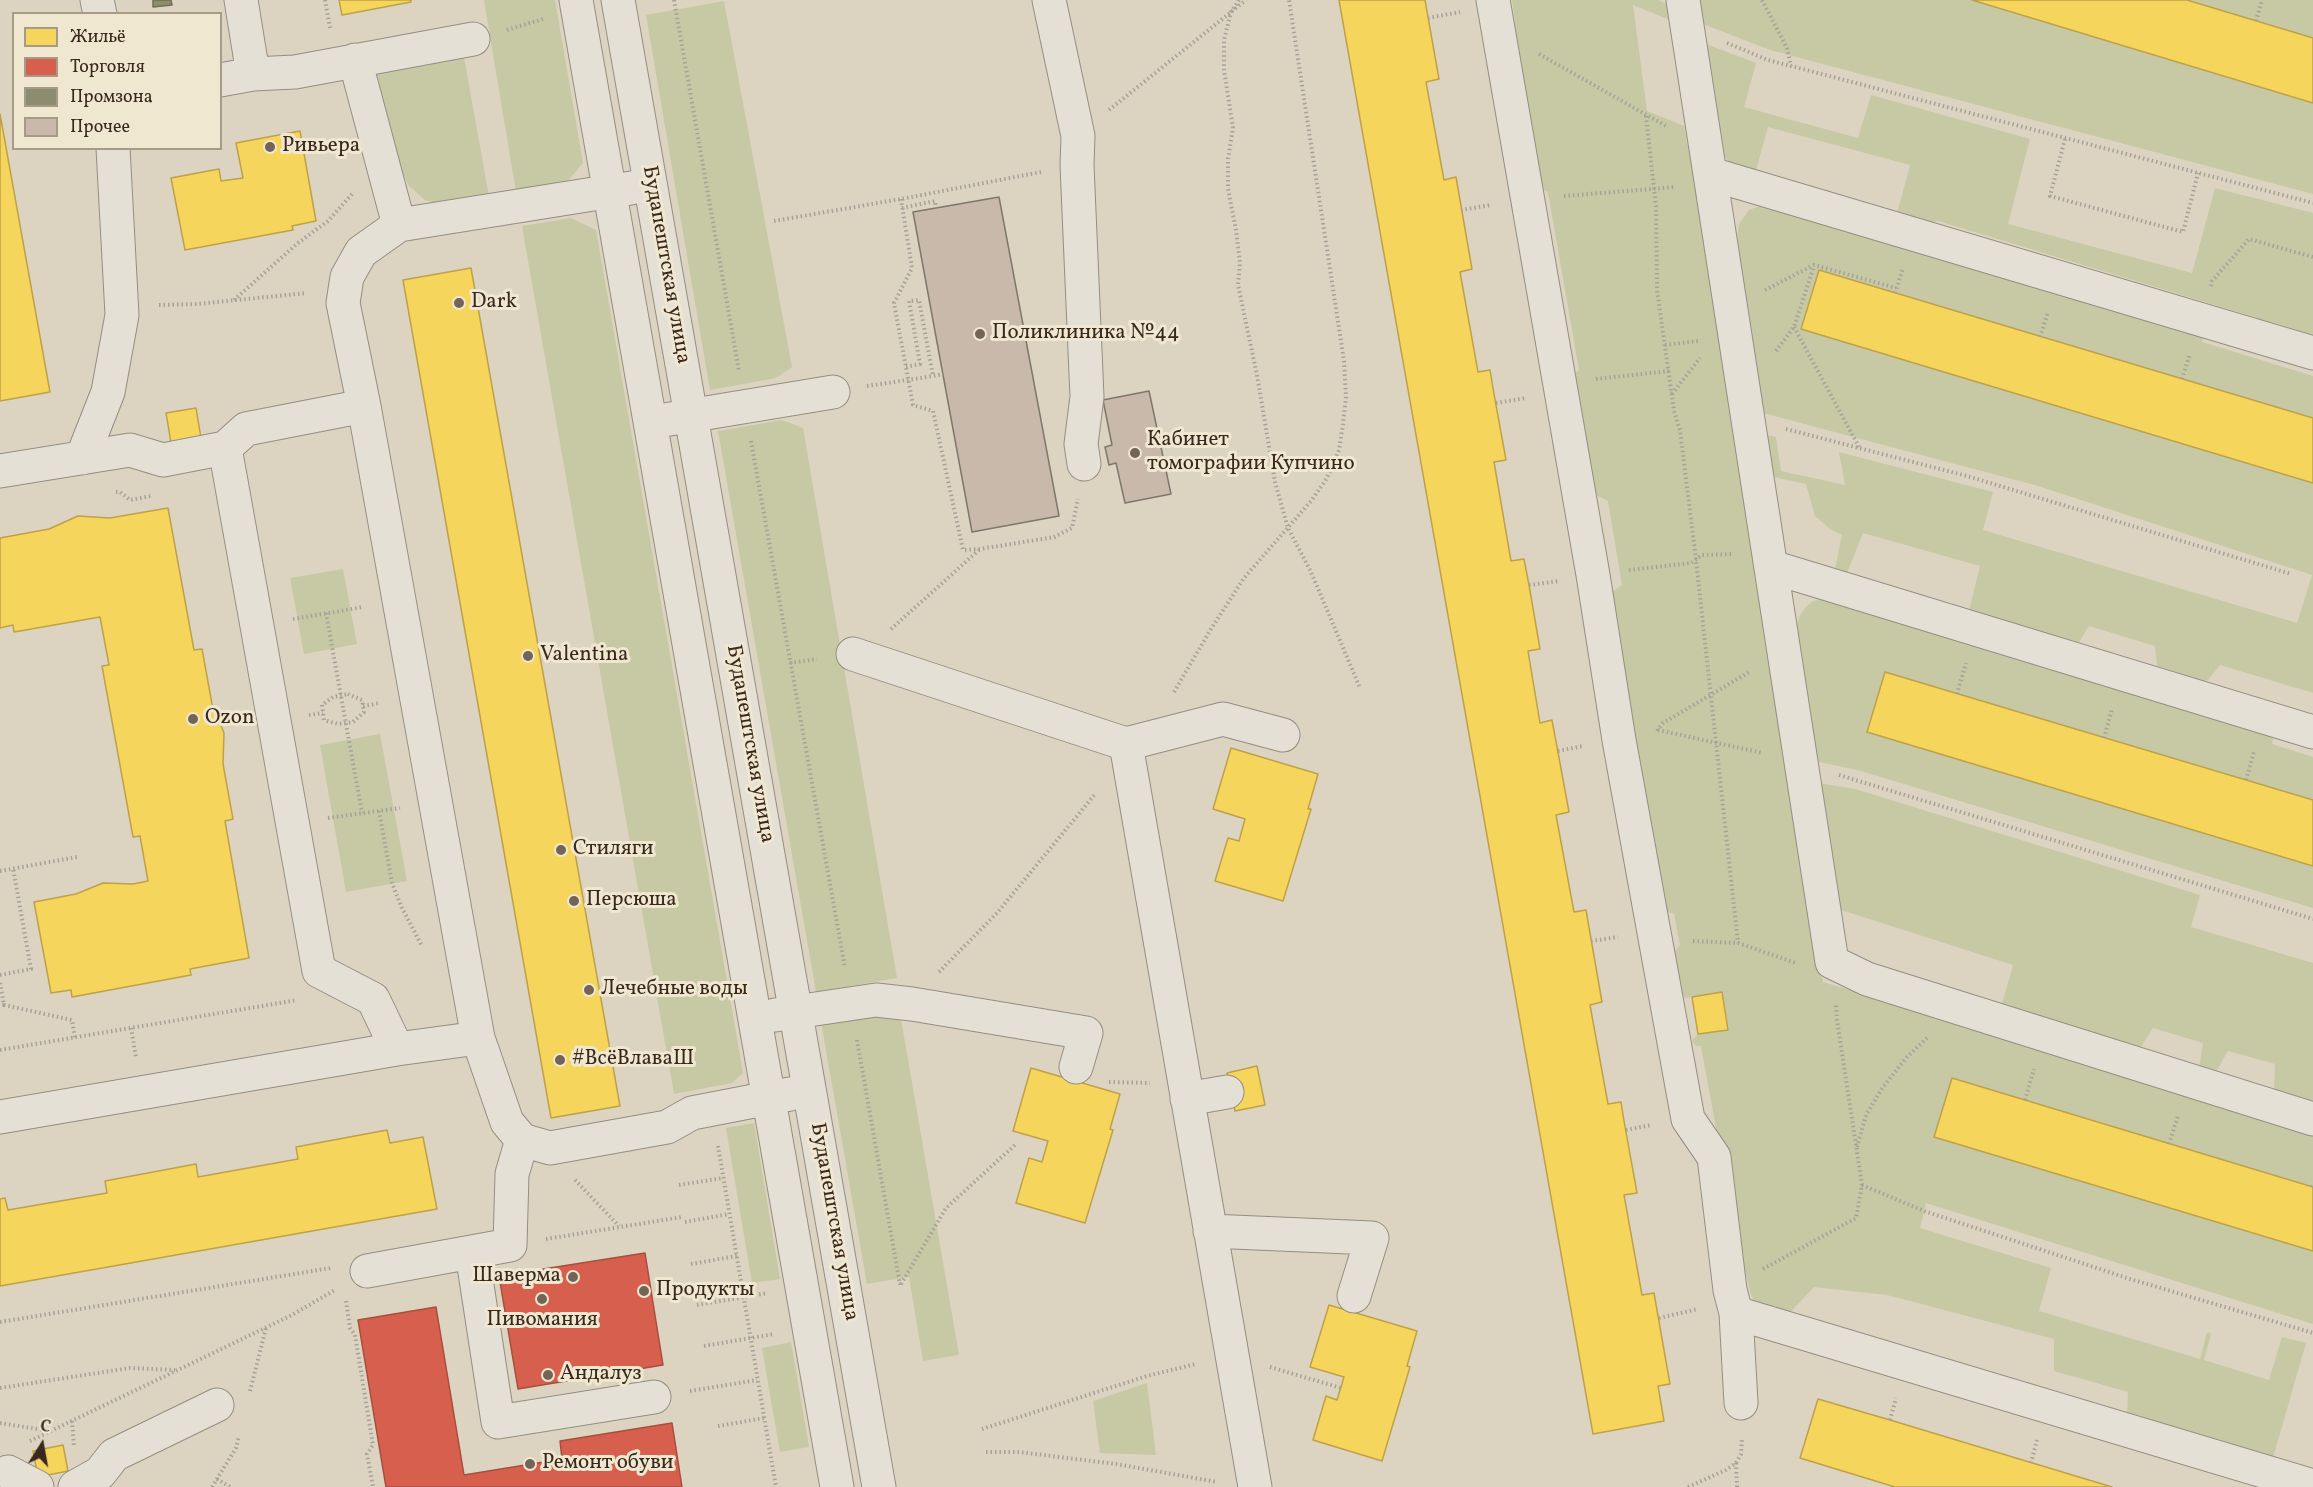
<!DOCTYPE html>
<meta charset="utf-8">
<style>
body{margin:0}
#map{position:relative;width:2313px;height:1487px;overflow:hidden;background:#dcd4c0;font-family:Vollkorn,serif}
canvas{display:block}
.legend{position:absolute;left:12px;top:12px;width:210px;height:138px;box-sizing:border-box;background:#efe7cf;border:2px solid #a79b88;margin:0;padding:8px 10px;list-style:none;font-size:18px;color:#3a281e}
.legend li{display:flex;align-items:center;gap:12px;height:30px}
.legend b{width:30px;border:2px solid #a79b88}
.north{position:absolute;left:12px;top:1415px;width:60px;height:60px;-webkit-text-stroke:4px #efe7cf;paint-order:stroke;rotate:11deg;font-size:16px;font-weight:700;line-height:24px;text-align:center;color:#3a281e}
.north::after{content:'';display:block;margin:auto;width:21px;height:27px;background:#3a281e;clip-path:polygon(50% 0,100% 100%,50% 72%,0 100%)}
</style>
<div id="map">
<canvas width="2313" height="1487"></canvas>
<ul class="legend">
<li><b style="height:16px;background:#f6d55c"></b>Жильё</li>
<li><b style="height:16px;background:#d6604d"></b>Торговля</li>
<li><b style="height:16px;background:#8c8c6e"></b>Промзона</li>
<li><b style="height:16px;background:#c8b9aa"></b>Прочее</li>
</ul>
<div class="north">С</div>
</div>
<script>
const context = document.querySelector('canvas').getContext('2d');
context.lineJoin = 'round';
function fillPath(path, color) { context.fillStyle = color; context.fill(path, 'evenodd'); }
const toPath = rows => new Path2D(rows.map(r => 'M' + r).join(''));
function trace(path, color, width, dash) { context.strokeStyle = color; context.lineWidth = width; context.lineCap = dash ? 'butt' : 'round'; context.setLineDash(dash || []); context.stroke(path); }
function write(font, color, halo, rows, align = 'center') {
  context.font = font + ' Vollkorn,serif'; context.lineWidth = 6; context.setLineDash([]); context.textBaseline = 'middle'; context.strokeStyle = halo; context.fillStyle = color; for (const [text, x, y, turn = 0] of rows) {
    context.save(); context.translate(x, y); context.rotate((+turn || 0) * Math.PI / 180); context.textAlign = isNaN(turn) ? turn : align; if (halo) context.strokeText(text, 0, 0); context.fillText(text, 0, 0); context.restore();
  }
}
const green = toPath([
 [484,0,555,0,583,163,566,183,516,192],
 [1512,0,1658,0,1669,5,1670,20,1633,5,1647,111,1684,126,1723,337,1823,982,2313,1130,2313,1324,1926,1203,1920,1228,2051,1268,2039,1311,2200,1359,2207,1333,2209,1332,2211,1334,2204,1360,2269,1380,2282,1337,2306,1343,2273,1458,2127,1417,2128,1392,2054,1371,2054,1339,1887,1295,1814,1287,1786,1317,1755,1303,1750,1292,1734,1227,1701,1046,1696,1046,1692,1041,1698,1034,1728,1029,1722,992,1686,998,1680,996,1666,961,1680,945,1674,914,1658,908,1609,594,1622,585,1608,501,1584,489,1570,378,1579,370,1549,198,1547,191,1536,189,1512,27,1515,22],
 [1699,0,2313,0,2313,194,1770,50,1703,24],
 [724,1,792,367,776,378,710,390,646,15],
 [1706,44,1756,63,1744,107,1858,138,1871,95,2030,139,2008,224,2192,273,2215,188,2313,213,2313,335,2275,323,2270,328,2261,325,2258,318,1938,221,1932,222,1925,226,1896,217,1910,165,1768,127,1755,174,1729,163,1724,155,1722,144],
 [464,57,489,197,443,205,425,200,409,186,402,172,376,73],
 [1765,204,2205,332,2202,342,2313,376,2313,693,2220,665,2208,680,2200,682,2195,678,2157,666,2155,646,2089,626,2079,642,1969,611,1980,566,1863,533,1847,573,1835,569,1842,535,1830,529,1815,516,1806,484,1774,477,1766,435,1776,437,1781,471,1845,485,1839,452,1993,492,1983,530,2297,623,2312,575,2038,486,1763,413,1737,239,1739,224,1749,210],
 [571,218,596,230,743,1073,732,1083,674,1094,522,226],
 [782,420,803,428,897,978,816,992,718,431],
 [343,569,357,644,304,654,290,578],
 [1823,598,2275,732,2272,744,2313,757,2313,908,1861,771,1815,761,1795,631,1800,615,1805,608,1813,601],
 [380,734,407,881,346,892,320,745],
 [1819,783,1855,789,2200,895,2191,927,2313,963,2313,1102,2274,1090,2275,1064,2228,1051,2215,1073,2199,1068,2203,1043,2153,1028,2139,1050,2000,1011,2013,965,1838,909],
 [867,1015,901,1019,959,1355,923,1361,909,1277,867,1284,821,1022],
 [754,1123,780,1279,752,1283,726,1128],
 [791,1342,809,1447,780,1452,762,1348],
 [1147,1383,1156,1455,1100,1453,1093,1401]
]);
const homes = toPath([
 [339,0,411,0,411,2,342,15,339,0],
 [1339,0,1425,0,1439,79,1426,82,1444,180,1456,177,1472,269,1460,272,1478,372,1490,370,1494,394,1506,460,1494,462,1511,561,1524,559,1529,585,1540,649,1528,651,1540,723,1552,720,1569,812,1556,815,1574,912,1586,910,1602,1002,1590,1005,1608,1104,1621,1102,1624,1121,1637,1193,1624,1195,1642,1295,1654,1293,1670,1384,1658,1386,1664,1421,1593,1434,1339,0],
 [1972,0,2187,0,2313,38,2313,103,1972,0],
 [0,114,50,392,0,401,0,114],
 [300,131,316,221,292,226,293,230,185,250,171,178,219,169,221,181,243,178,236,143,300,131],
 [471,268,620,1106,551,1118,403,280,471,268],
 [1819,270,2313,418,2313,483,1801,329,1819,270],
 [196,408,202,444,172,449,166,413,196,408],
 [168,508,194,650,202,649,212,704,224,733,223,764,233,819,225,821,249,958,190,969,191,975,72,997,71,990,51,993,34,902,76,894,103,883,133,884,148,881,140,836,133,837,102,666,109,665,100,617,14,632,13,625,0,628,0,538,49,529,78,516,110,518,168,508],
 [1885,672,2313,800,2313,866,1867,732,1885,672],
 [1231,748,1318,774,1308,809,1311,809,1283,901,1215,881,1228,838,1239,841,1245,819,1213,809,1231,748],
 [1722,992,1728,1030,1698,1034,1692,997,1722,992],
 [1257,1066,1265,1105,1235,1111,1227,1073,1257,1066],
 [1031,1068,1120,1094,1110,1129,1113,1130,1085,1223,1016,1203,1029,1158,1042,1162,1048,1141,1013,1131,1031,1068],
 [1952,1078,2313,1187,2313,1251,1934,1137,1952,1078],
 [387,1130,390,1143,423,1137,437,1209,0,1286,0,1199,5,1198,8,1210,107,1193,105,1181,196,1164,198,1177,298,1159,296,1147,387,1130],
 [1329,1305,1417,1331,1407,1366,1410,1367,1382,1461,1313,1440,1326,1396,1337,1400,1344,1377,1310,1367,1329,1305],
 [1818,1399,1890,1420,2112,1487,1895,1487,1800,1458,1818,1399],
 [63,1445,68,1471,38,1477,33,1451,63,1445]
]);
const shops = toPath([
 [645,1253,663,1365,518,1389,499,1276,645,1253],
 [436,1307,464,1475,562,1459,560,1441,672,1423,682,1487,386,1487,358,1320,436,1307]
]);
const industry = toPath([
 [153,0,171,0,172,5,153,7,153,0]
]);
const building = toPath([
 [999,197,1059,516,972,532,913,212,999,197],
 [1149,391,1171,494,1125,503,1116,463,1109,465,1105,447,1112,445,1103,400,1149,391]
]);
const path = toPath([
 [325,0,330,28],
 [674,0,739,371],
 [1239,0,1231,12,1224,40,1224,70,1233,128,1228,159,1228,189,1236,230,1240,263,1238,285,1257,375,1275,482,1288,528,1311,572,1360,688],
 [1762,0,1787,48,1791,66],
 [1428,18,1460,12],
 [2256,21,2262,0],
 [507,30,543,19],
 [1727,43,1768,60,2313,203],
 [1539,54,1666,126],
 [1109,110,1246,0],
 [1646,116,1656,206,1657,290,1674,411,1680,430,1696,560,1738,943],
 [2065,139,2050,196,2183,232,2198,173],
 [1564,196,1676,187],
 [901,199,912,268,894,303,913,405,933,411,963,550,980,549,1054,537,1072,528,1078,499],
 [902,208,935,201,936,208],
 [1461,210,1491,205],
 [774,221,901,199,1041,172],
 [2211,286,2212,281,2249,239,2313,257],
 [1765,290,1814,265,1896,288],
 [1895,293,1903,268],
 [234,300,298,243,328,221,353,193],
 [159,305,197,304,307,293],
 [1794,327,1859,447],
 [2040,337,2048,312],
 [1665,345,1698,341],
 [1776,351,1794,327,1814,266],
 [906,367,920,364,909,301,919,300,933,376,943,374],
 [1596,379,1669,371],
 [2182,379,2190,354],
 [867,386,933,376],
 [1672,394,1700,358],
 [1496,403,1525,398],
 [1786,429,1967,476,2291,574],
 [751,441,845,968],
 [116,492,120,492,130,500,151,496],
 [1629,570,1691,563,1702,555,1732,554],
 [1529,585,1559,581],
 [326,613,362,813],
 [293,619,363,607],
 [891,629,979,550],
 [790,663,817,659],
 [1174,692,1211,629,1244,578,1311,501,1327,478,1339,450,1343,424,1346,397,1344,361,1289,0],
 [348,694,362,700,364,712,353,722,338,724,324,720,322,705,333,697,348,694],
 [1957,694,1966,663],
 [363,706,380,703],
 [309,715,323,713],
 [1658,730,1763,753],
 [1657,731,1663,723,1751,671],
 [2104,738,2112,709],
 [1558,751,1583,746],
 [1839,775,2313,919],
 [2246,780,2254,752],
 [379,811,392,883,402,908,422,946],
 [328,818,400,808],
 [0,871,77,857],
 [1591,941,1618,937],
 [1693,941,1738,943,1796,963],
 [939,972,997,913,1096,793],
 [0,975,31,969,13,868],
 [0,983,4,1005,0,1005],
 [4,1005,72,1020,75,1038],
 [131,1028,136,1057],
 [857,1040,900,1285],
 [0,1050,297,1000],
 [1109,1082,1150,1083],
 [2025,1100,2034,1069],
 [1626,1130,1651,1125],
 [2169,1144,2178,1116],
 [718,1146,776,1487],
 [1857,1147,1866,1115,1883,1087,1906,1058,1928,1037],
 [575,1180,619,1226],
 [679,1185,723,1178],
 [1862,1185,1924,1211,2130,1279,2313,1333],
 [2312,1187,2313,1183],
 [685,1222,729,1214],
 [546,1239,682,1217],
 [691,1264,737,1256],
 [1763,1269,1856,1218,1862,1185,1837,1020,1836,1004],
 [901,1284,946,1208,1016,1144],
 [346,1301,350,1328,355,1335,373,1445,367,1454,373,1487],
 [697,1305,768,1293],
 [1659,1318,1698,1309],
 [0,1322,331,1268],
 [704,1346,774,1334],
 [1270,1367,1341,1388],
 [0,1388,130,1368,175,1370],
 [250,1391,266,1328],
 [690,1391,757,1380],
 [1890,1420,1896,1398],
 [72,1421,74,1447],
 [0,1423,49,1431],
 [718,1426,764,1418],
 [982,1429,1147,1376,1196,1364],
 [30,1441,290,1316,335,1290],
 [986,1452,1019,1452,1116,1464,1217,1482],
 [1736,1463,1737,1487],
 [2031,1463,2037,1440],
 [217,1479,230,1487],
 [212,1487,236,1448,239,1436],
 [1688,1487,1726,1470,1736,1463,1741,1454,1742,1438]
]);
const minor = toPath([
 [97,0,100,14],
 [241,0,253,74],
 [576,0,837,1487],
 [618,0,879,1487],
 [1049,0,1078,136,1077,165,1087,397,1081,444,1084,464],
 [1493,0,1593,575,1619,740,1688,1119,1714,1157,1730,1290,1736,1313,1741,1403],
 [1683,0,1832,962,1867,979,2313,1119],
 [355,60,399,225],
 [220,80,253,74,295,72,473,39],
 [1711,174,2313,353],
 [670,419,833,392],
 [225,448,319,971,373,999,397,1049],
 [82,458,108,392,122,315,113,148],
 [0,471,130,450,163,460,225,448,246,429,364,406],
 [1772,567,2313,732],
 [853,654,1126,744,1223,719,1283,735],
 [1126,744,1255,1487],
 [775,1015,876,1000,912,1004,1086,1033,1076,1067],
 [478,1038,364,406,343,303,347,277,361,252,399,225,631,188],
 [1187,1099,1227,1092],
 [0,1117,397,1049,478,1038,507,1122,522,1140,550,1148,667,1127,692,1113,790,1094],
 [1210,1231,1372,1238,1354,1296],
 [472,1253,498,1422,654,1397],
 [367,1271,510,1245,512,1174,522,1140],
 [1736,1313,2313,1486],
 [8,1472,37,1487],
 [75,1487,100,1473,114,1455,217,1405]
]);
const markers = [
 [270,147,6,"#736457"],
 [459,303,6,"#736457"],
 [980,334,6,"#736457"],
 [1135,453,6,"#736457"],
 [528,656,6,"#736457"],
 [193,719,6,"#736457"],
 [561,850,6,"#736457"],
 [574,901,6,"#736457"],
 [589,990,6,"#736457"],
 [560,1060,6,"#736457"],
 [573,1277,6,"#736457"],
 [644,1291,6,"#736457"],
 [542,1299,6,"#736457"],
 [548,1375,6,"#736457"],
 [530,1464,6,"#736457"]
];
const poiNames = [
 ["Ривьера",282,147],
 ["Dark",471,303],
 ["Поликлиника №44",992,334],
 ["Кабинет",1147,441],
 ["томографии Купчино",1147,465],
 ["Valentina",540,656],
 ["Ozon",205,719],
 ["Стиляги",573,850],
 ["Персюша",586,901],
 ["Лечебные воды",601,990],
 ["#ВсёВлаваШ",572,1060],
 ["Шаверма",561,1277,"right"],
 ["Продукты",656,1291],
 ["Пивомания",542,1321,"center"],
 ["Андалуз",560,1375],
 ["Ремонт обуви",542,1464]
];
const streetNames = [
 ["Будапештская улица",665,265,80],
 ["Будапештская улица",749,744,80],
 ["Будапештская улица",833,1222,80]
];
fillPath(green, '#c6c9a4');
fillPath(homes, '#f6d55c');
trace(homes, '#bea149', 1.5);
fillPath(shops, '#d6604d');
trace(shops, '#a74f3f', 1.5);
fillPath(industry, '#8c8c6e');
trace(industry, '#736e56', 1.5);
fillPath(building, '#c8b9aa');
trace(building, '#7e776c', 1.5);
trace(minor, '#948e82', 35);
trace(path, '#a6a299', 4, [1.5, 3]);
trace(minor, '#e4e0d5', 33);
for (const [x, y, r, color] of markers) { const dot = new Path2D(); dot.arc(x, y, r, 0, 2 * Math.PI); context.fillStyle = color; context.fill(dot); trace(dot, '#efe7cf', 2); }
write('21px', '#3a281e', '#efe7cf', poiNames, 'left');
write('21px', '#3a281e', '#efe7cf', streetNames);
</script>
